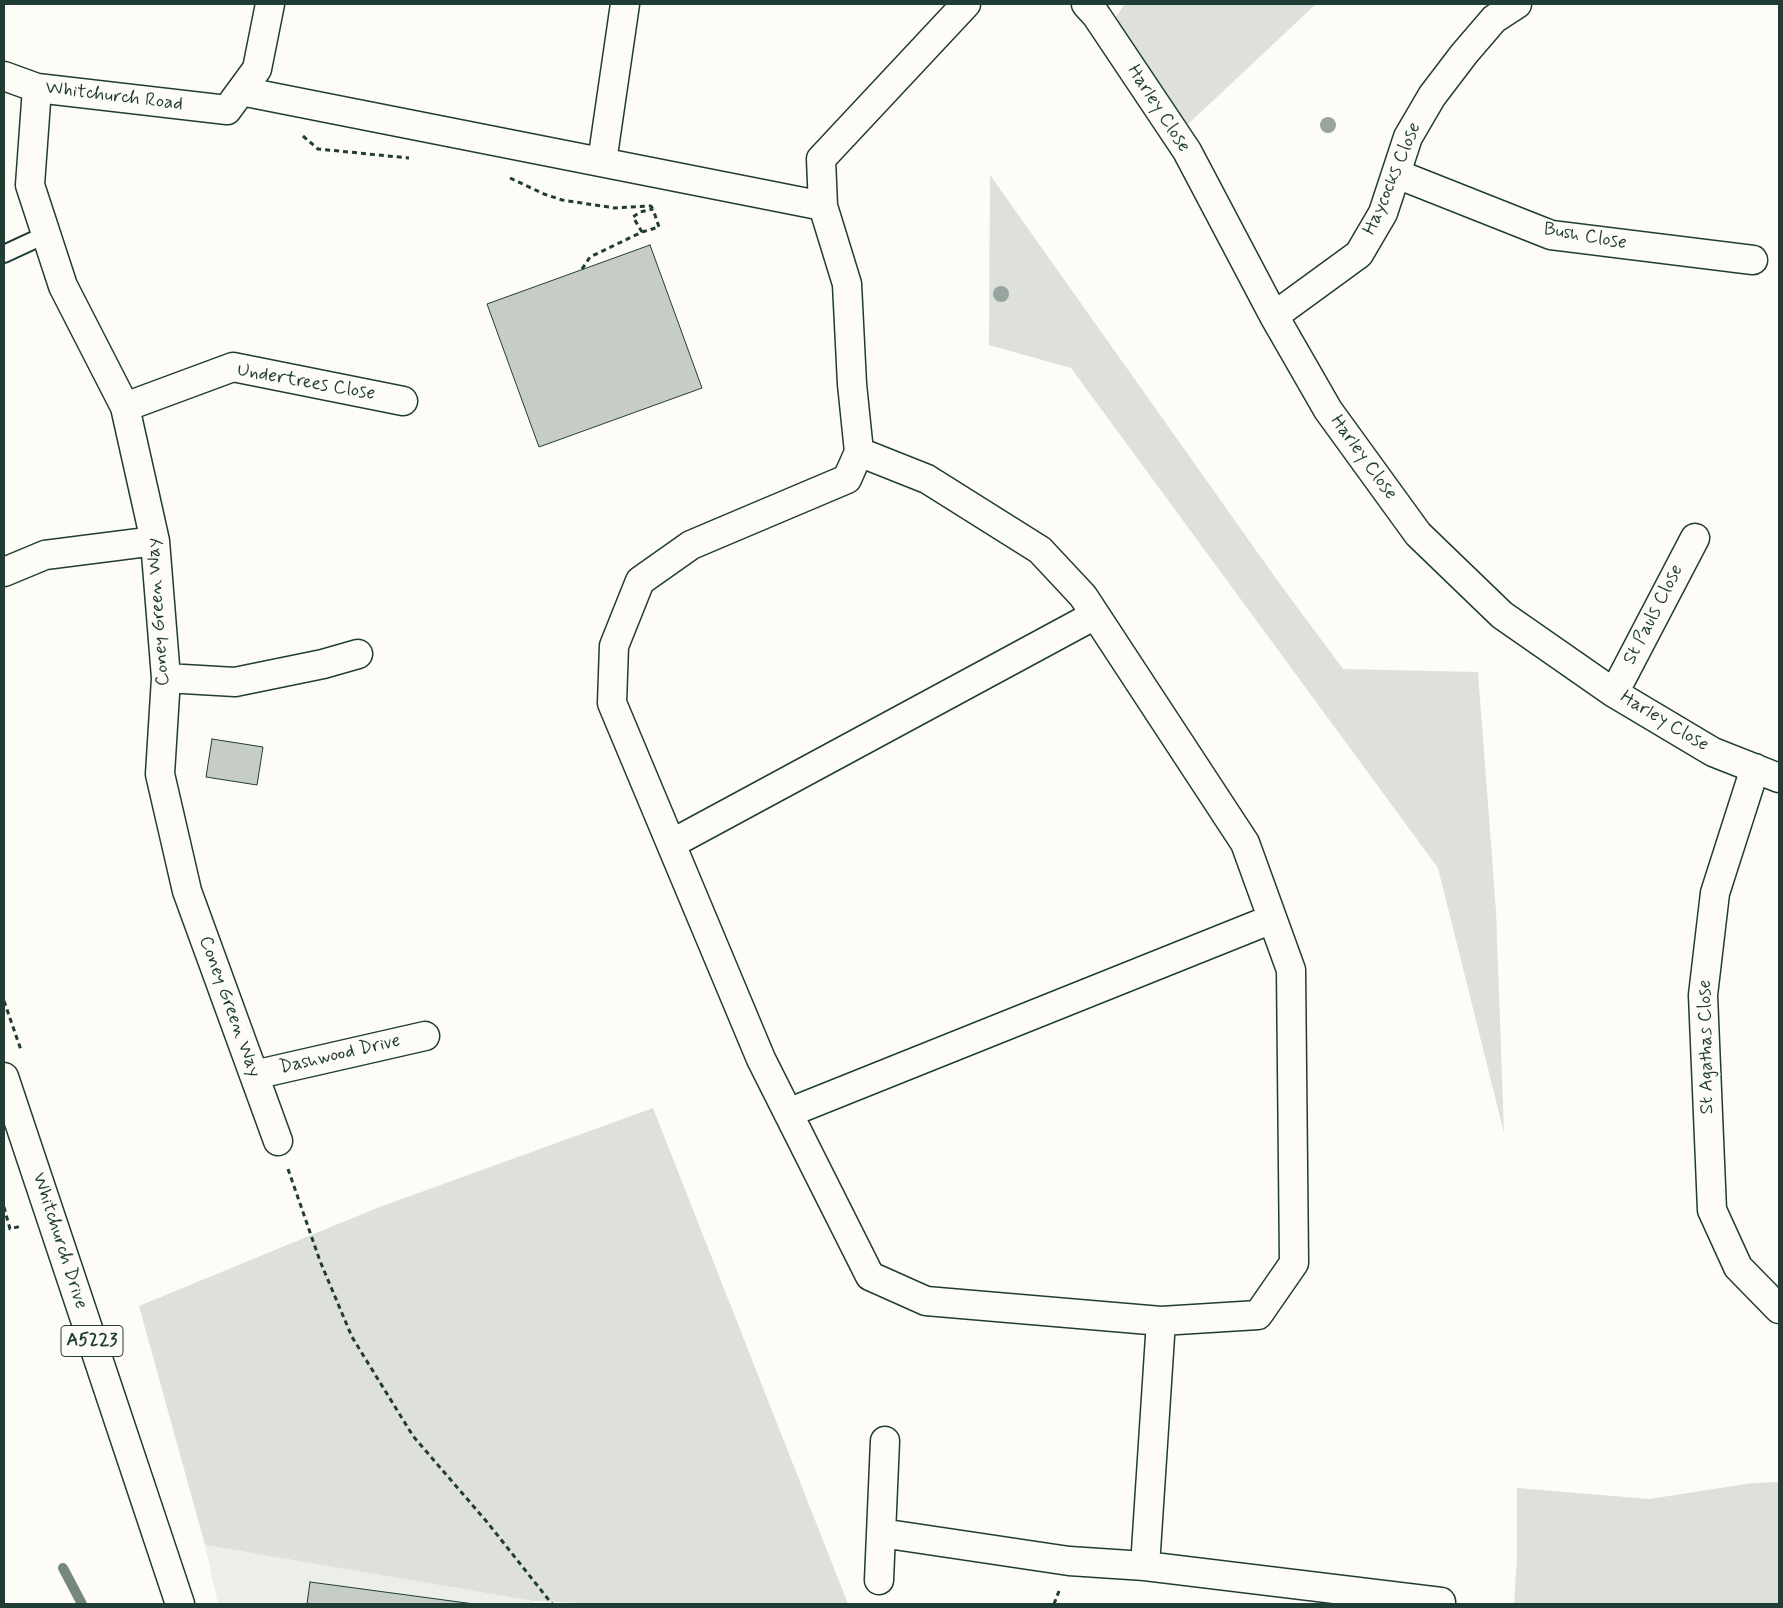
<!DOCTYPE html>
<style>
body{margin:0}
#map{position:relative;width:1783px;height:1608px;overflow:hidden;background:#fdfcf7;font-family:Mynerve,sans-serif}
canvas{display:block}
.frame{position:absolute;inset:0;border:5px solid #1f3d34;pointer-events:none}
</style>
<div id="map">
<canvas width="1783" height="1608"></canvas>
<div class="frame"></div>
</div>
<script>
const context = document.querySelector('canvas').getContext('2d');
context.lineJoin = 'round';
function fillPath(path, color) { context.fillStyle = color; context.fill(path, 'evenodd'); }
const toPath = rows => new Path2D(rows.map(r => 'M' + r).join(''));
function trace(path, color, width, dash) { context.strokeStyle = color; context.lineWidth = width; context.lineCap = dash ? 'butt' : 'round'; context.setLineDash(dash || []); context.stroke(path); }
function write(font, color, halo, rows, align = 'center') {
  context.font = font + ' Mynerve,sans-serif'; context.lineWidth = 4; context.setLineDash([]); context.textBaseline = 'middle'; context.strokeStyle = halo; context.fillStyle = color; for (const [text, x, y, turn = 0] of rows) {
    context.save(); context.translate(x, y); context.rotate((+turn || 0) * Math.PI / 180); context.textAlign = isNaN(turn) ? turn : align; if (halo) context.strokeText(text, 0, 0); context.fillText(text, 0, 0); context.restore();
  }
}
const built = toPath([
 [205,1545,533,1601,537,1604,218,1604]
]);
const green = toPath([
 [1125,4,1316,4,1184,128,1115,18],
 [990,175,1277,580,1343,669,1478,672,1496,911,1504,1133,1438,868,1071,368,989,345],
 [653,1108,848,1604,600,1604,533,1601,205,1545,139,1306,377,1208],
 [1779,1482,1779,1604,1514,1604,1517,1558,1517,1488,1649,1499,1753,1483]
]);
const stream = toPath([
 [63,1568,82,1604]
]);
const building = toPath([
 [650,245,702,388,539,447,487,304,650,245],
 [212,739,263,747,257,785,206,777,212,739],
 [310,1582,474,1604,307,1604,310,1582]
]);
const path = toPath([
 [303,136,318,149,409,158],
 [510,178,544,194,562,200,615,208,651,206,653,209],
 [642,232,659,227,653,209],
 [582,269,590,257,642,232,633,217,640,212,653,209],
 [4,1001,21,1050],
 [288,1169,320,1261,352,1337,413,1436,487,1522,552,1604],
 [4,1207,10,1229,21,1226],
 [1054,1604,1059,1591]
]);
const service = toPath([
 [4,254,45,235]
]);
const minor = toPath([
 [1086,4,1096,15,1187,151,1274,316,1328,410,1418,534,1502,615,1614,693,1713,752,1779,778],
 [4,76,37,88,227,110,257,69,270,4],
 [37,88,30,185,63,286,125,407,155,541,166,678,160,774,187,891,278,1141],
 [241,91,823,206],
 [602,162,625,4],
 [1397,174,1551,235,1753,260],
 [1274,316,1359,254,1383,213,1408,137,1432,96,1464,54,1494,19,1517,4],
 [125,407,233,367,403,401],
 [859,452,927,479,1040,550,1083,596,1245,843,1291,970,1294,1263,1258,1315,1161,1321,926,1301,870,1276,761,1059,612,703,614,646,640,581,691,545,847,479,859,452,852,384,847,284,823,206,821,159,966,4],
 [4,572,45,555,155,541],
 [166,678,235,682,323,664,358,654],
 [1614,693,1695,538],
 [1755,768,1715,893,1703,995,1712,1210,1738,1267,1779,1309],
 [671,844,1095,615],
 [254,1075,425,1036],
 [788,1113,1272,919],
 [881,1533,1069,1561,1145,1566,1441,1602],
 [1145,1566,1161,1321],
 [879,1580,885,1441]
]);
const primary = toPath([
 [4,1077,180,1604]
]);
const trees = [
 [1328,125],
 [1001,294]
];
const shields = [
 [92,1341,62]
];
const shieldNames = [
 ["A5223",92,1341]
];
const streetNames = [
 ["Whitchurch Road",114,97,7],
 ["Harley Close",1158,109,57],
 ["Haycocks Close",1393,179,-67],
 ["Bush Close",1585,237,10],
 ["Undertrees Close",306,383,10],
 ["Harley Close",1363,458,54],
 ["Coney Green Way",159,612,-94],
 ["St Pauls Close",1654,615,-63],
 ["Harley Close",1664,722,31],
 ["Coney Green Way",229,1007,70],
 ["St Agathas Close",1707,1047,-91],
 ["Dashwood Drive",340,1055,-13],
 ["Whitchurch Drive",59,1241,72]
];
fillPath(built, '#eceee9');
fillPath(green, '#dde0db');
trace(stream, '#75877f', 10);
fillPath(building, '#c6cdc7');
trace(building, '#1f3d34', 1);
trace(service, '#1f3d34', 20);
trace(minor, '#1f3d34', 31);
trace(primary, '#1f3d34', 31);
trace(path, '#1f3d34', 3, [5, 4]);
trace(service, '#fdfcf7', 16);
trace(minor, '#fdfcf7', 28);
trace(primary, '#fdfcf7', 28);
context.fillStyle = '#98a59e';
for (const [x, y] of trees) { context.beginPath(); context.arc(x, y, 8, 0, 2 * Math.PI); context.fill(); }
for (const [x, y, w] of shields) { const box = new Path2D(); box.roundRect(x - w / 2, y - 15.5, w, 31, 4); context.fillStyle = '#fdfcf7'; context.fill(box); trace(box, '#1f3d34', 1); }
write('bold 18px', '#1f3d34', null, shieldNames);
write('19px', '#1f3d34', '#fdfcf7', streetNames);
</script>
